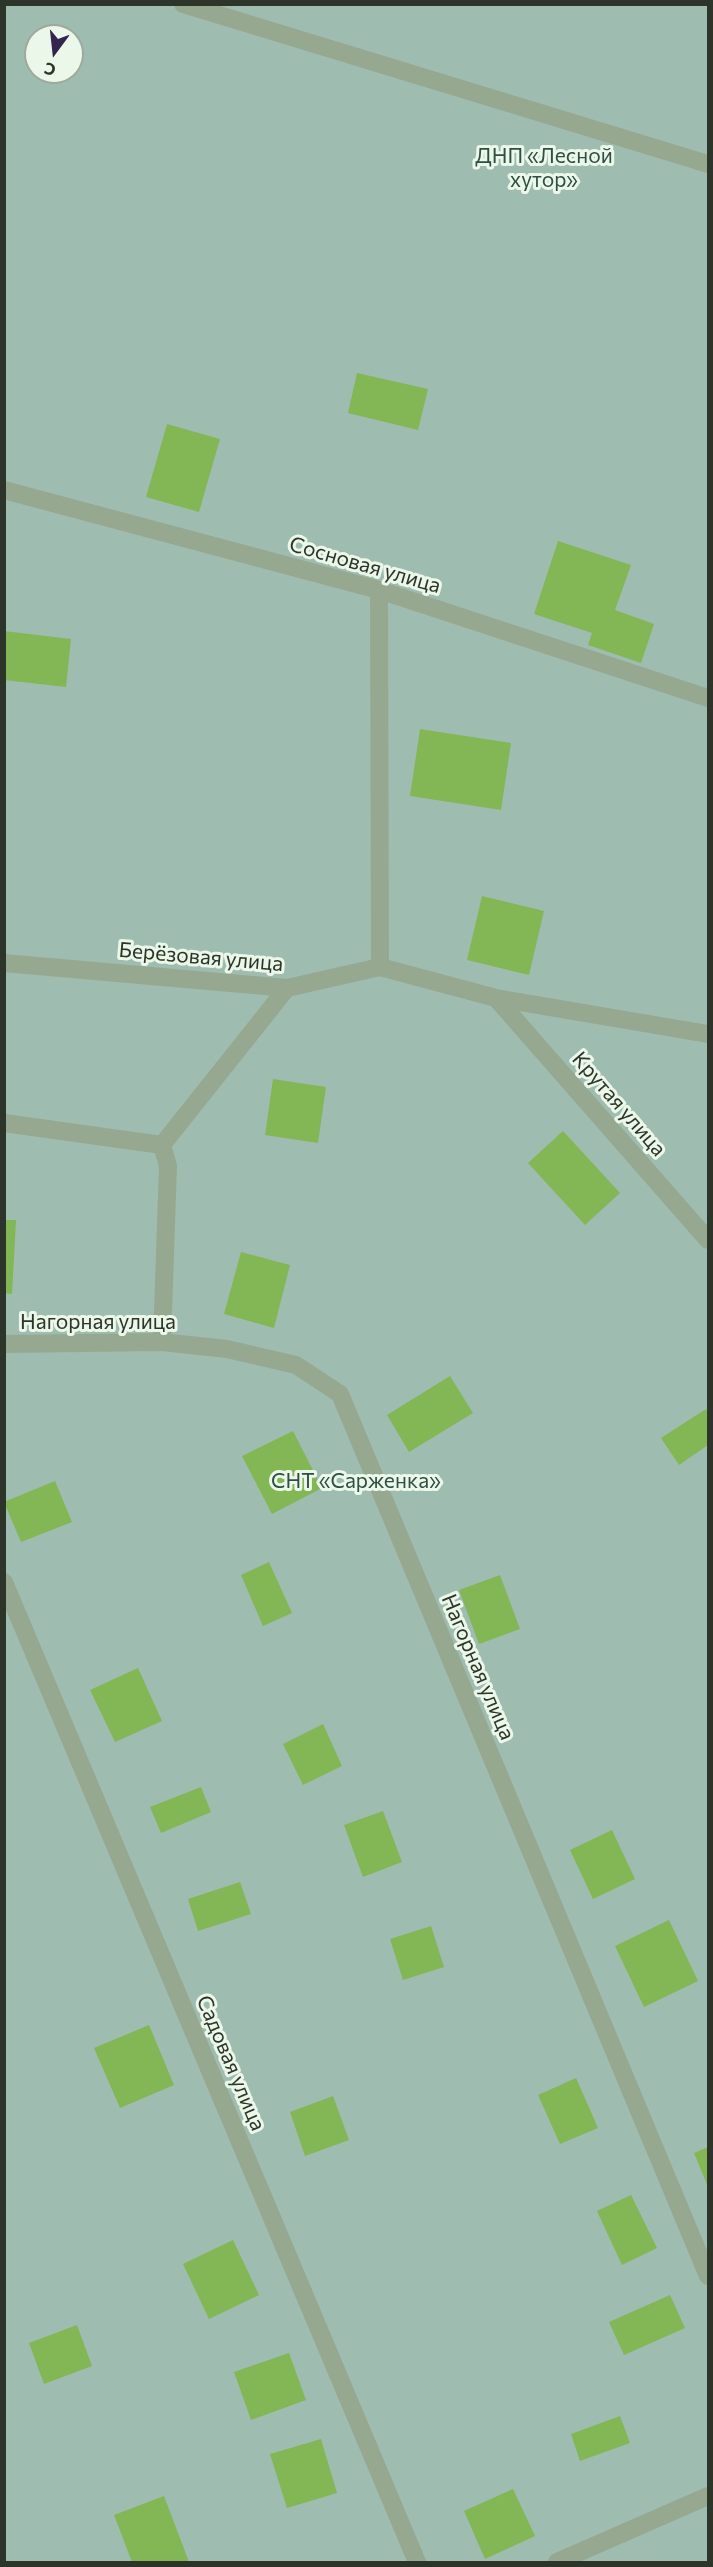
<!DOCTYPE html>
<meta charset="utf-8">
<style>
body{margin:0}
#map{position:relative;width:713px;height:2567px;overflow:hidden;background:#e0efdd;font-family:Commissioner,sans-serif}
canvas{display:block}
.frame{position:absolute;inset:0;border:6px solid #2d3429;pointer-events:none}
.north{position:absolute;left:24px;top:24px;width:60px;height:60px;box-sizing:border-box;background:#ebf7e9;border:2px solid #9fa99c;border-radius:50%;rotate:195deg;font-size:16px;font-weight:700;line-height:24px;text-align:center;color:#2d3429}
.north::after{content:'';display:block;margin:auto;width:21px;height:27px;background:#332450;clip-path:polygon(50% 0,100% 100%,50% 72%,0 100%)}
</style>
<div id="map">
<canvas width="713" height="2567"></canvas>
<div class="frame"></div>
<div class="north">С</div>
</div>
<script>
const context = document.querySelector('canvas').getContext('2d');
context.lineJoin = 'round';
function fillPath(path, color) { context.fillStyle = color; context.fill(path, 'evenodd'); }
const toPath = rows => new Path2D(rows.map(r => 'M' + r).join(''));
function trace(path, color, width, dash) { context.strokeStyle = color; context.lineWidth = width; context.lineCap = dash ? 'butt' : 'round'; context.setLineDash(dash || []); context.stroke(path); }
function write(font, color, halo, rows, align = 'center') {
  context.font = font + ' Commissioner,sans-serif'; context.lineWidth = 6; context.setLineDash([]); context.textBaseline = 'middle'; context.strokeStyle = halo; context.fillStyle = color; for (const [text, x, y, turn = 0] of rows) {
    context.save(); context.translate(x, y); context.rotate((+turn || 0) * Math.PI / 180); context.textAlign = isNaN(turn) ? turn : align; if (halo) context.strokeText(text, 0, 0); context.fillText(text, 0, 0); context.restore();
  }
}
const green = toPath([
 [5,5,708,5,708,2562,5,2562],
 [36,36,72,36,72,72,36,72]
]);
const building = toPath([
 [357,373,428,389,418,430,348,413],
 [167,424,220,439,199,512,146,497],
 [558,541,631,565,615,610,654,624,641,663,588,645,592,633,534,614],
 [4,631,71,639,66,687,4,680],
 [420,729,511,743,501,810,410,796],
 [482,896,544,911,529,975,467,960],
 [273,1079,326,1087,318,1143,265,1135],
 [563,1131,620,1193,585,1225,528,1163],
 [4,1220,16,1220,12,1294,4,1293],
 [241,1252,290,1265,274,1328,224,1314],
 [450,1376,473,1413,409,1452,387,1415],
 [706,1409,708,1413,708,1445,679,1465,661,1438],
 [293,1431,322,1488,272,1514,242,1456],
 [55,1481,72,1522,21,1542,4,1502],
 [269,1562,292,1613,263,1626,241,1575],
 [500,1575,520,1629,479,1644,459,1590],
 [138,1668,162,1721,115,1742,90,1690],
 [323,1724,342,1766,303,1785,283,1744],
 [201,1787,211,1812,161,1833,150,1807],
 [383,1811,402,1862,363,1877,344,1825],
 [612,1830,635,1879,593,1899,570,1850],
 [240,1882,251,1914,198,1931,188,1899],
 [669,1920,698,1981,644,2007,615,1946],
 [431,1926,444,1967,403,1980,390,1939],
 [149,2025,174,2085,120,2108,94,2048],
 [576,2078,598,2128,560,2144,538,2095],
 [333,2096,349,2140,305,2156,290,2112],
 [708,2147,708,2187,694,2153],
 [631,2195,657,2248,622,2265,597,2211],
 [233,2240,259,2295,209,2319,183,2264],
 [670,2295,685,2328,624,2355,609,2322],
 [77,2325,92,2366,44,2384,29,2343],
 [289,2353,306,2400,251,2420,234,2372],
 [620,2416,630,2443,580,2461,571,2434],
 [321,2439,337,2493,287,2508,270,2454],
 [513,2489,535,2536,485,2559,464,2511],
 [164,2496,189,2562,132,2562,114,2515]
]);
const minor = toPath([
 [183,4,708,164],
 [4,490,379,590,708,698],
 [379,590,380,967],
 [4,963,287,988,380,967,496,998,708,1034],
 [496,998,708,1240],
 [4,1123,162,1145],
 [162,1342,168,1166,162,1145,287,988],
 [4,1344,162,1342,227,1349,296,1365,340,1394,708,2276],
 [4,1582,417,2562],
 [557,2562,708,2496]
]);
const parkNames = [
 ["ДНП «Лесной",544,156],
 ["хутор»",544,180],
 ["СНТ «Сарженка»",356,1481]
];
const streetNames = [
 ["Сосновая улица",365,565,16],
 ["Берёзовая улица",201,957,5],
 ["Крутая улица",619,1104,49],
 ["Нагорная улица",98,1322],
 ["Нагорная улица",478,1667,67],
 ["Садовая улица",231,2063,67]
];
fillPath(green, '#9fbcb1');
fillPath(building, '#83b654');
trace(minor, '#97a890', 18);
write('21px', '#304f44', '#ebf7e9', parkNames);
write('21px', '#2d3429', '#ebf7e9', streetNames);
</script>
